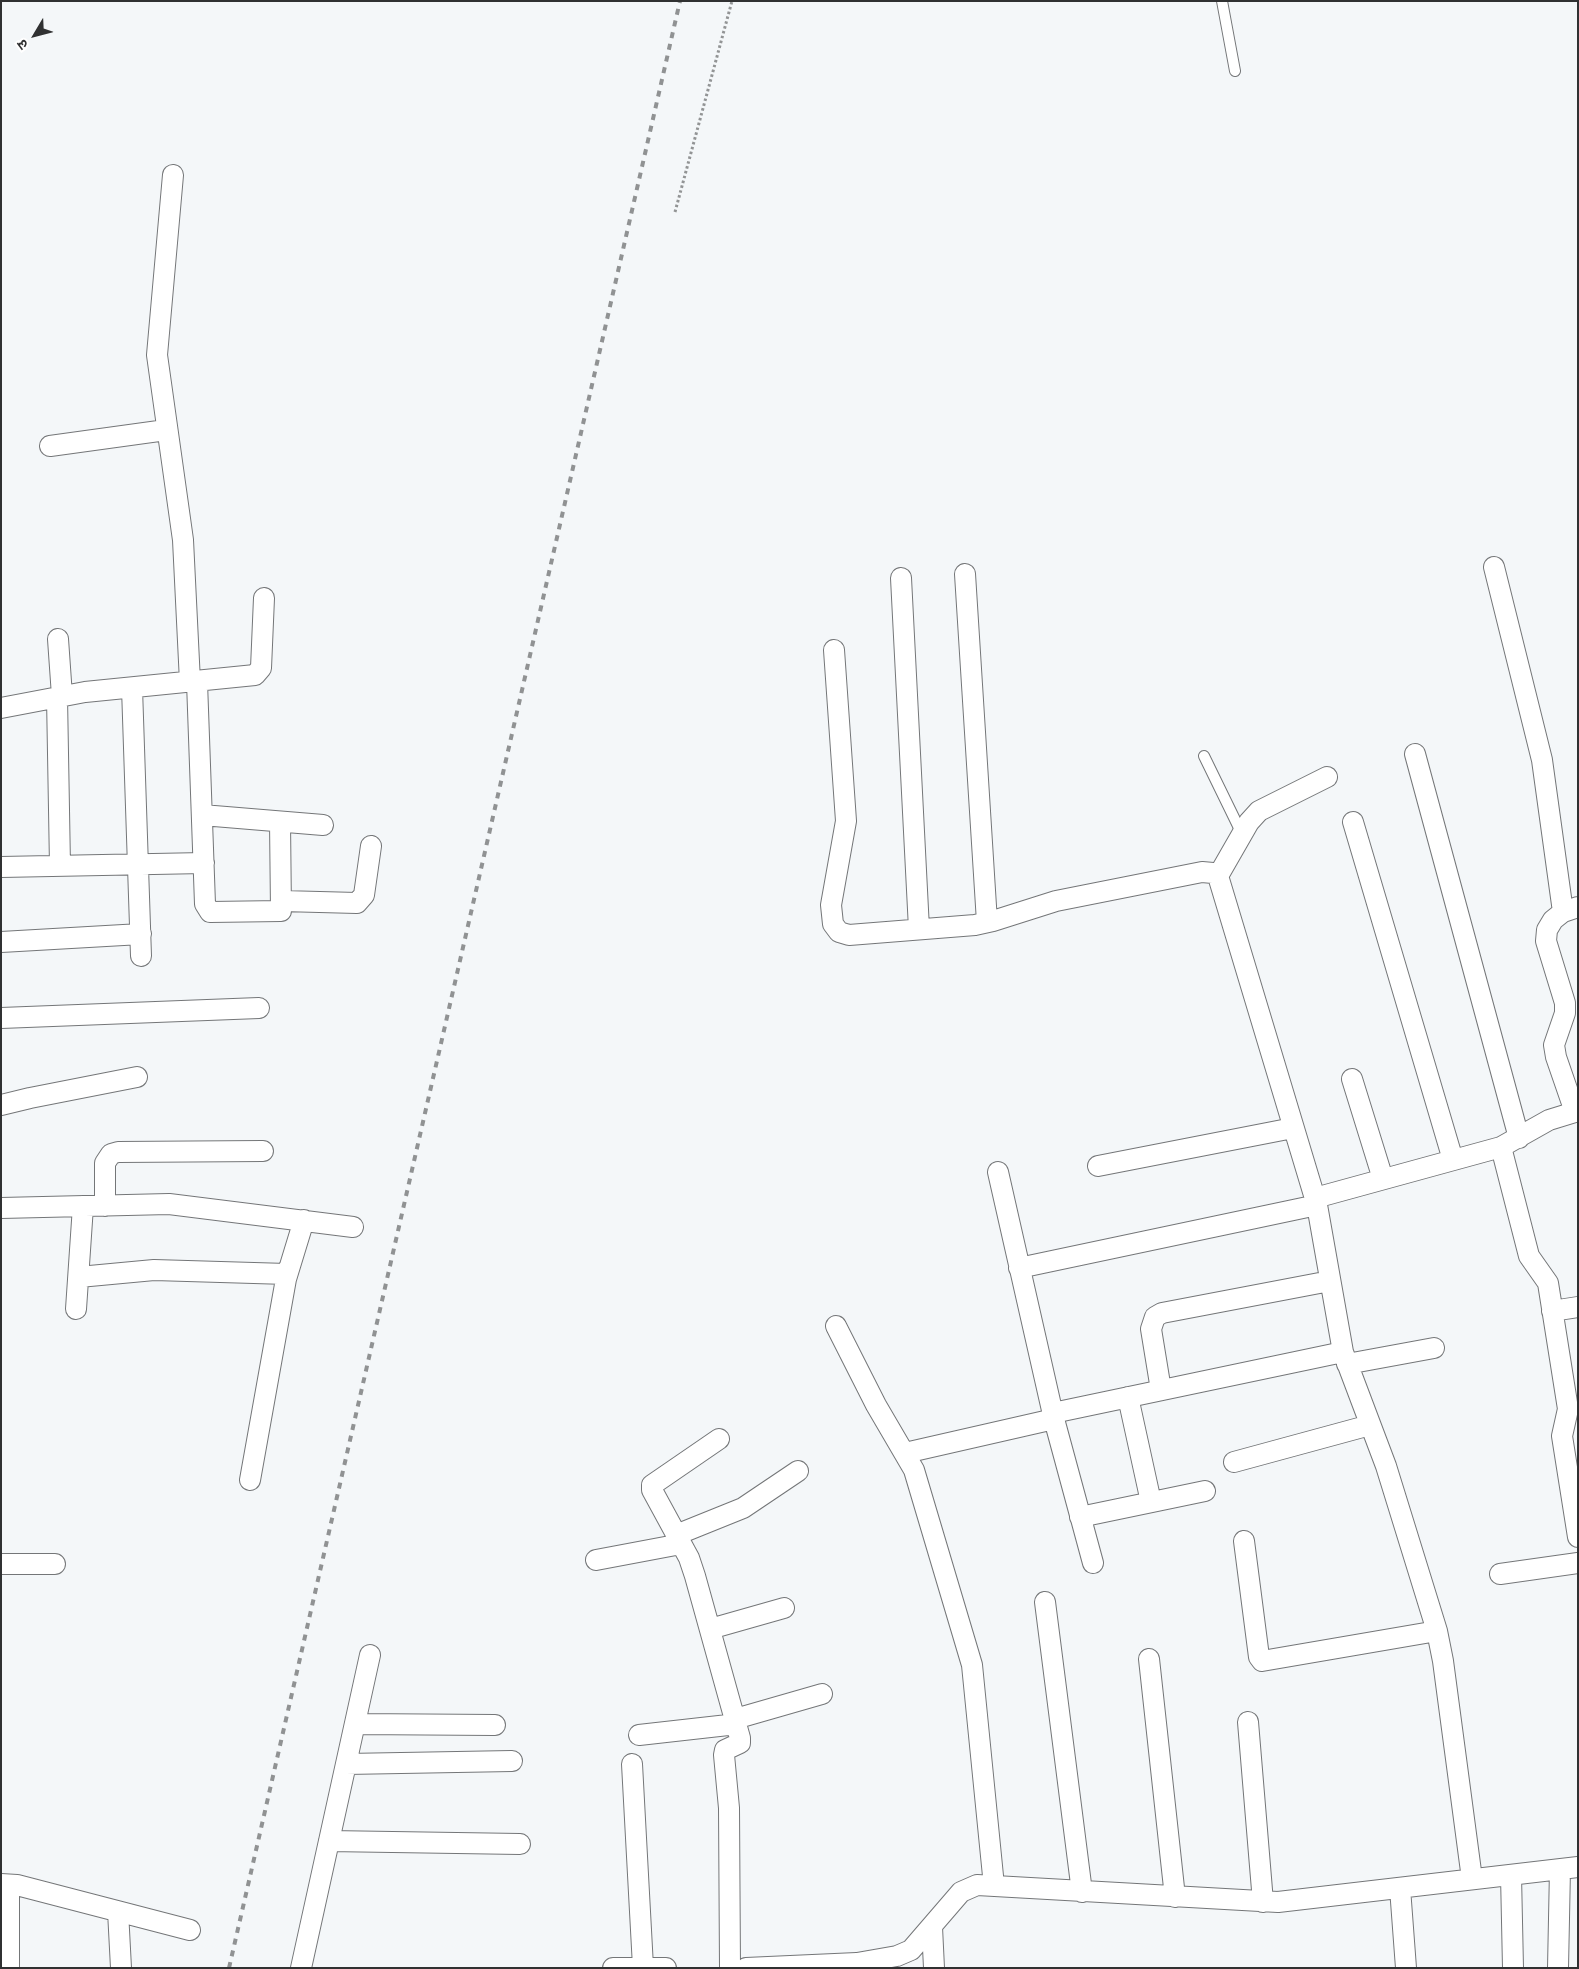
<!DOCTYPE html>
<meta charset="utf-8">
<style>
body{margin:0}
#map{position:relative;width:1579px;height:1969px;overflow:hidden;background:#f4f7f9;font-family:Karla,"Noto Sans Devanagari",sans-serif}
canvas{display:block}
.frame{position:absolute;inset:0;border:2px solid #303132;pointer-events:none}
.north{position:absolute;left:10px;top:10px;width:50px;height:50px;-webkit-text-stroke:4px #fff;paint-order:stroke;rotate:233deg;font-size:14px;font-weight:700;line-height:20px;text-align:center;color:#303132}
.north::after{content:'';display:block;margin:auto;width:18px;height:22px;background:#303132;clip-path:polygon(50% 0,100% 100%,50% 72%,0 100%)}
</style>
<div id="map">
<canvas width="1579" height="1969"></canvas>
<div class="frame"></div>
<div class="north">उ</div>
</div>
<script>
const context = document.querySelector('canvas').getContext('2d');
context.lineJoin = 'round';
const toPath = rows => new Path2D(rows.map(r => 'M' + r).join(''));
function trace(path, color, width, dash) { context.strokeStyle = color; context.lineWidth = width; context.lineCap = dash ? 'butt' : 'round'; context.setLineDash(dash || []); context.stroke(path); }
const path = toPath([
 [675,212,732,1]
]);
const service = toPath([
 [1222,1,1235,71],
 [1204,756,1242,834]
]);
const minor = toPath([
 [173,175,157,355,183,540,190,682],
 [50,446,166,430],
 [1494,567,1542,760,1563,912],
 [965,574,987,922],
 [901,578,919,929],
 [58,639,62,696],
 [834,650,846,821,831,905,833,924,839,932,849,935,975,925,993,921,1056,901,1202,872,1213,873,1218,876,1317,1205,1343,1352,1386,1466,1437,1631,1443,1661,1472,1879],
 [197,682,205,904,210,912,281,911,280,822],
 [132,688,141,956],
 [57,697,60,866],
 [1,708,85,692,255,675,261,668,264,598],
 [1415,754,1519,1138],
 [202,815,323,825],
 [1353,822,1453,1160],
 [1,867,204,863],
 [1218,876,1249,822,1259,811,1327,777],
 [282,901,357,903,364,895,371,846],
 [1,942,141,934],
 [1,1018,259,1008],
 [1352,1079,1383,1179],
 [1,1105,30,1098,137,1077],
 [1575,1112,1556,1057,1554,1045,1565,1013,1565,1003,1546,941,1547,930,1553,920,1563,912,1578,907],
 [1501,1147,1529,1256,1548,1283,1568,1409,1562,1436,1578,1537],
 [1098,1166,1293,1128],
 [998,1172,1054,1419,1093,1563],
 [1315,1198,1501,1147,1549,1120,1578,1111],
 [105,1206,105,1163,111,1154,118,1152,263,1151],
 [1,1208,169,1204,353,1227],
 [1019,1268,1317,1205],
 [79,1277,154,1270,287,1274],
 [76,1309,83,1206],
 [1552,1311,1578,1307],
 [836,1326,876,1405,914,1470,972,1665,994,1886],
 [1347,1364,1434,1348],
 [1161,1390,1151,1329,1155,1317,1162,1313,1330,1281],
 [1128,1397,1151,1502],
 [1053,1413,1343,1352],
 [719,1439,652,1485,652,1490,689,1558,695,1576,740,1738,740,1743,725,1750,724,1755,729,1808,730,1968],
 [905,1453,1054,1419],
 [1234,1462,1370,1425],
 [250,1480,286,1279,304,1220],
 [1080,1517,1205,1491],
 [676,1535,743,1508,798,1471],
 [1244,1541,1259,1657,1262,1661,1437,1631],
 [596,1560,681,1544],
 [1,1564,55,1564],
 [1500,1574,1578,1563],
 [1045,1602,1082,1892],
 [710,1629,784,1608],
 [1149,1659,1175,1897],
 [735,1719,822,1694],
 [1248,1722,1263,1902],
 [355,1724,495,1725],
 [639,1735,737,1724],
 [346,1764,512,1761],
 [632,1764,643,1967],
 [329,1841,520,1844],
 [1511,1875,1513,1968],
 [1,1884,17,1885,190,1930],
 [9,1885,9,1968],
 [1400,1888,1406,1968],
 [118,1911,121,1968],
 [932,1927,934,1968],
 [301,1968,370,1655],
 [613,1968,666,1968],
 [746,1968,857,1963,897,1956,911,1950,961,1892,977,1885,1278,1902,1578,1867],
 [1558,1968,1560,1869]
]);
const rail = toPath([
 [229,1968,680,1]
]);
trace(service, '#747678', 12);
trace(minor, '#747678', 22);
trace(path, '#929495', 3, [2.5, 2.5]);
trace(service, '#fff', 10);
trace(minor, '#fff', 20);
trace(rail, '#909293', 4, [6, 6]);
</script>
